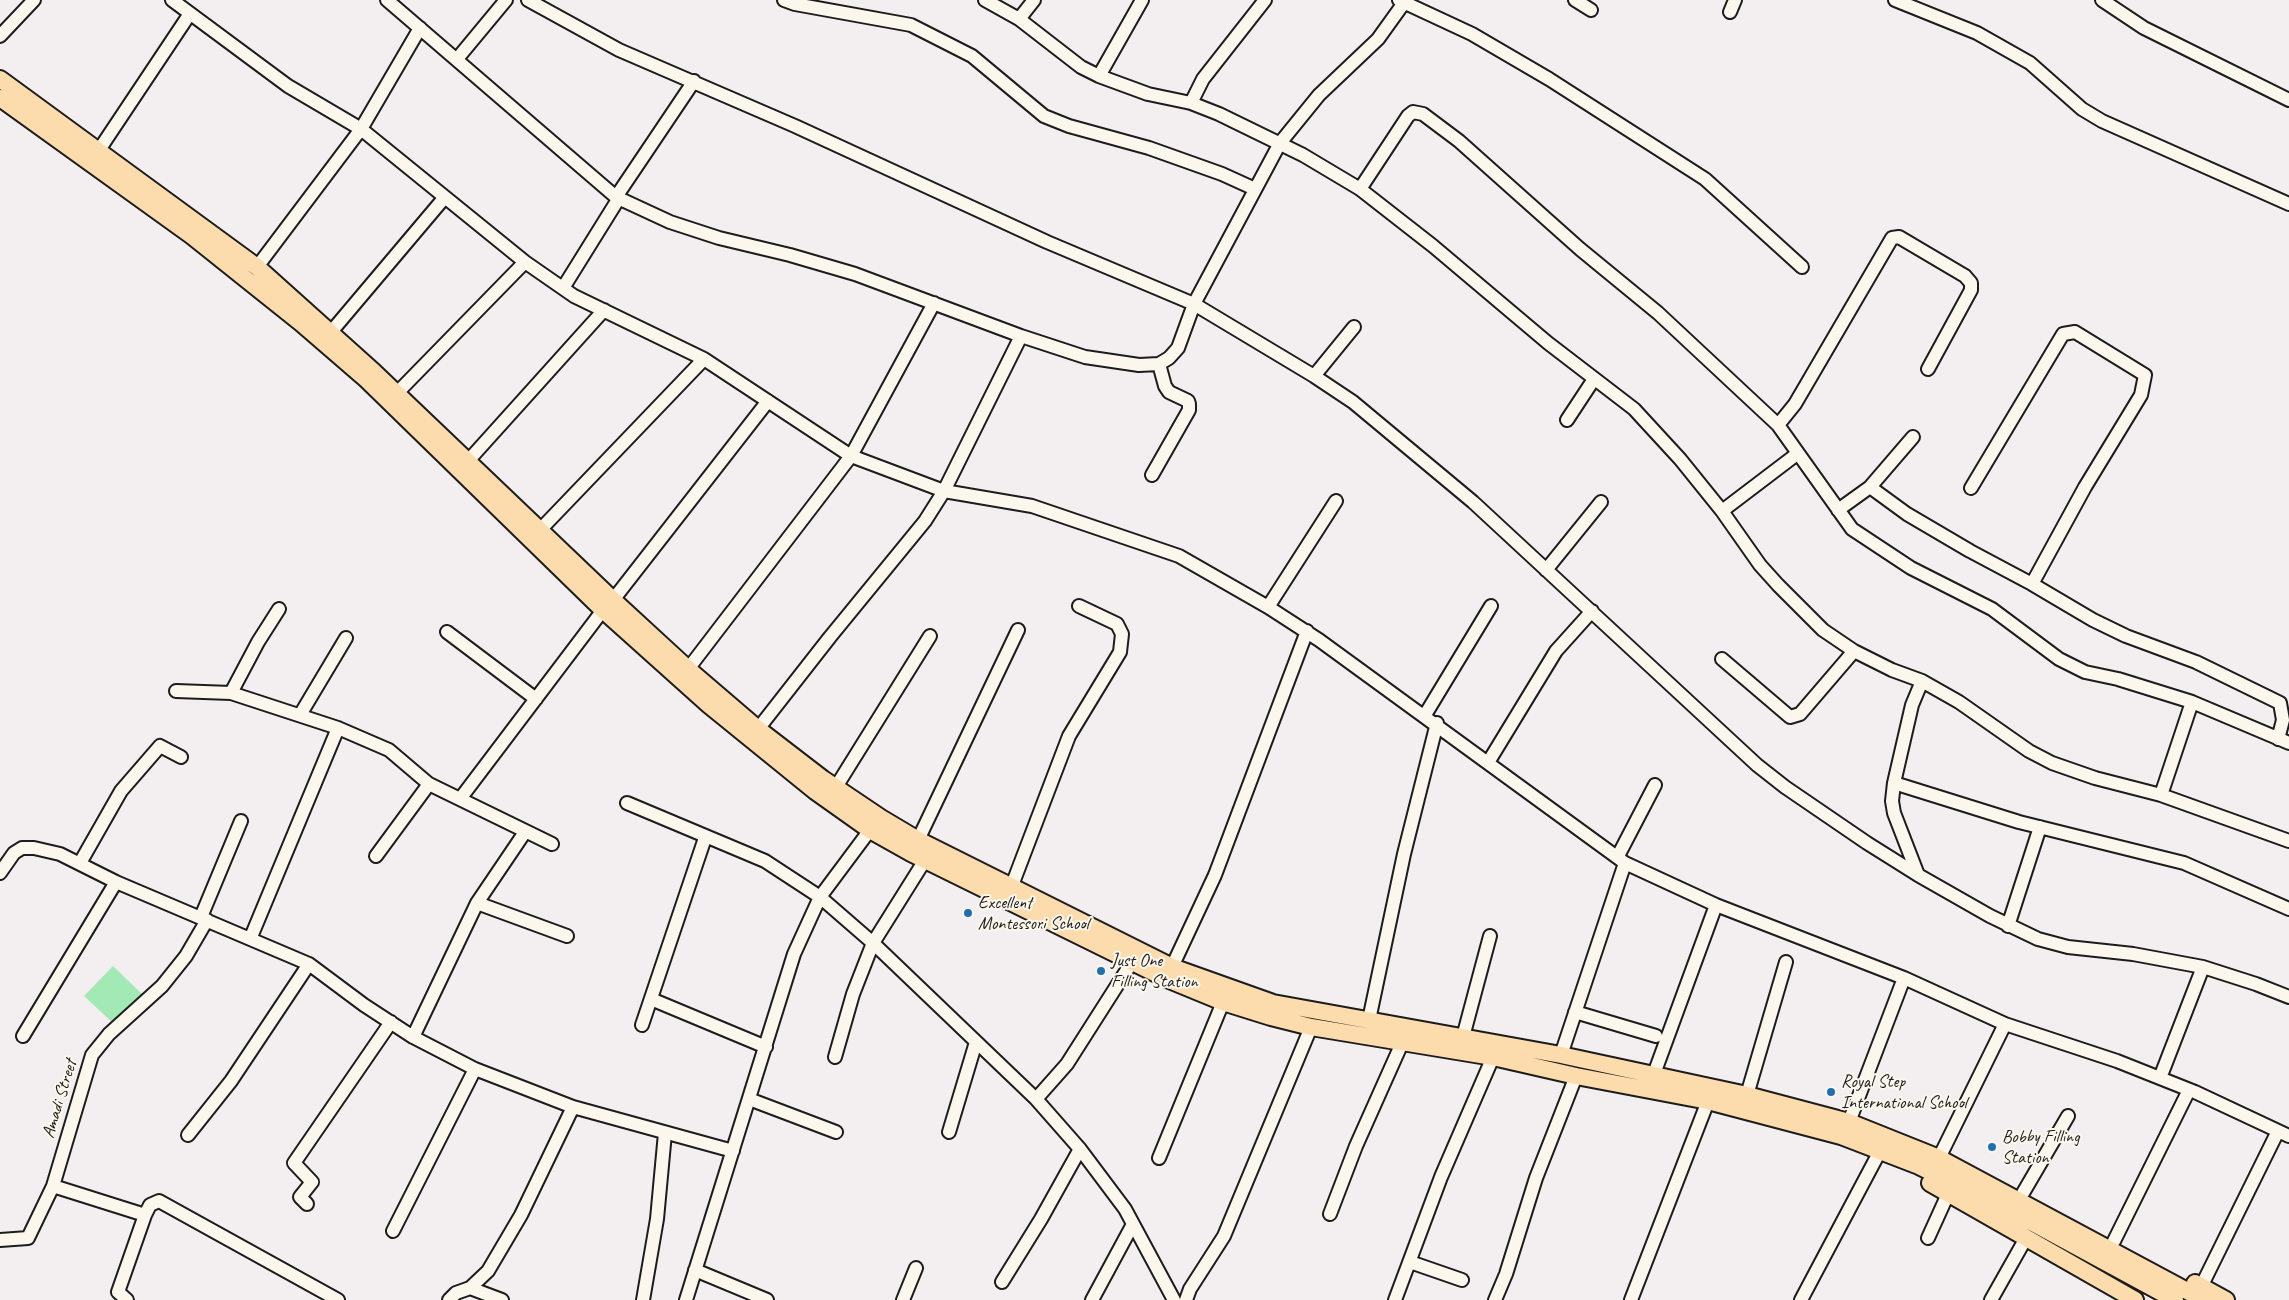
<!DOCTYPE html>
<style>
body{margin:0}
canvas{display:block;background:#f3eeef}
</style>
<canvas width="2289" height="1300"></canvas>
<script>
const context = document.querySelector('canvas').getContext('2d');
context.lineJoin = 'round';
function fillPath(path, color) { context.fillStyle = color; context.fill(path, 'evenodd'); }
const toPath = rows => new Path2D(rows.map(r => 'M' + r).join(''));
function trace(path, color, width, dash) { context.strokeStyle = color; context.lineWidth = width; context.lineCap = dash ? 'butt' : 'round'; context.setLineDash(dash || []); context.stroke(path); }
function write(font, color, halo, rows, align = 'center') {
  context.font = font + ' Caveat,sans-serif'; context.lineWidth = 4; context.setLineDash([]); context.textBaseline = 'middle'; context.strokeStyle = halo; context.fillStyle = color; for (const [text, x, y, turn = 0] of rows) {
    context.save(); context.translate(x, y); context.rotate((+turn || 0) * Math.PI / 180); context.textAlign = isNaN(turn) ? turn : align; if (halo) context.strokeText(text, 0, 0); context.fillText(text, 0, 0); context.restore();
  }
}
const green = toPath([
 [113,966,143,995,115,1025,84,996]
]);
const minor = toPath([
 [172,0,288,86,361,129,525,262,574,296,704,359,851,456,944,491,1032,506,1179,556,1268,607,1319,640,1625,863,1716,905,1904,978,2005,1024,2117,1061,2195,1092,2289,1136],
 [387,0,616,197,670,222,719,238,790,255,855,274,1021,336,1085,357,1139,365,1159,364,1169,358,1178,348,1194,304,1280,143,1319,95,1378,39,1406,0],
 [528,0,619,50,795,126,1047,242,1194,304,1314,376,1353,402,1473,502,1757,765,1785,787,1867,843,1918,875,1990,916,2038,939,2068,947,2133,954,2203,967,2256,984,2289,997],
 [784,0,795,4,911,25,972,56,1044,116,1069,126,1149,148,1222,174,1255,189],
 [985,0,1019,19,1081,67,1099,76,1148,94,1191,103,1219,114,1303,155,1360,189,1433,246,1548,343,1634,409,1680,459,1722,511,1760,565,1778,585,1823,630,1854,651,1892,670,1922,681,1959,702,2029,751,2052,763,2095,778,2161,795,2289,841],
 [1399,0,1472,34,1549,79,1705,179,1802,267],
 [1575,0,1591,10],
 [1895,0,1977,33,2030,63,2082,109,2102,121,2289,204],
 [2102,0,2144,28,2289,100],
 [1730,12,1735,0],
 [1019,19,1034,0],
 [0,36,34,0],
 [457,59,506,0],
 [1099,76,1142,0],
 [1191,103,1203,79,1265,0],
 [99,150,189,15],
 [1360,189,1408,116,1413,112,1423,114,1459,141,1580,249,1658,313,1778,425,1852,529,1911,568,1992,609,2059,659,2085,672,2118,679,2192,702,2289,743],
 [616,197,694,81],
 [257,267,361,129,420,28],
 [563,288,619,198],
 [331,332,445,197],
 [1314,376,1354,327],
 [397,393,525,262],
 [1567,420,1594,379],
 [1778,425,1795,404,1892,238,1899,237,1965,276,1971,283,1971,290,1928,369],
 [468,461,604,310],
 [1152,475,1189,410,1189,404,1188,401,1169,392,1165,386,1159,364],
 [1870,487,1907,514,1970,551,2032,584,2093,620,2126,636,2196,662,2280,703,2283,720,2278,739],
 [1971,488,2063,334,2075,332,2145,375,2141,395,2085,487,2032,584],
 [1838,510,1870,487,1913,437],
 [1722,511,1797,454],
 [540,530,704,359],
 [1546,570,1601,502],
 [613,600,768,401],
 [1268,607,1336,501],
 [447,632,536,699],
 [1722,659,1790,717,1800,714,1854,651],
 [688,669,851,456,934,303],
 [176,691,231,693,338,728,389,750,429,784,552,844],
 [231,693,258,642,279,609],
 [300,715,346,638],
 [1425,715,1491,606],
 [758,729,830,637,925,521,944,491,1021,336],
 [1489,761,1556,651,1592,611],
 [1894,783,2019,822,2184,863,2289,909],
 [836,787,930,636],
 [2161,795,2192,702],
 [460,799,603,610],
 [627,803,765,861,820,897,794,954,686,1300],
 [870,830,820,897,873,943,1036,1099,1080,1149,1125,1209,1174,1300],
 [918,840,1018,630],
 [376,856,429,784],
 [1618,856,1655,785],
 [80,863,121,791,160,746,181,757],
 [0,873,14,853,22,848,34,848,60,854,116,882,309,964,364,1005,413,1037,475,1069,573,1107,733,1151],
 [1918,875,1894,813,1892,801,1894,783,1912,705,1922,681],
 [1011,888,1069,736,1120,652,1122,634,1117,624,1079,606],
 [477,903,567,936],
 [201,917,241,821],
 [2008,926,2040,827],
 [251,937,338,728],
 [1172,967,1215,875,1307,631],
 [651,999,766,1047],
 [1575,1012,1656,1036],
 [1369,1020,1404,854,1437,723],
 [642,1025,705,838],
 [23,1036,116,882],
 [413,1037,477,903,525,832],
 [1463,1037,1490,936],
 [1561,1055,1625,863],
 [835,1057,853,994,873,943,925,860],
 [1654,1074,1716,905],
 [2160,1078,2203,967],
 [1747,1095,1786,962],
 [749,1099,836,1132],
 [1036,1099,1067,1064,1132,962],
 [1849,1122,1904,978],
 [949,1132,976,1042],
 [188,1135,231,1081,309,964],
 [1159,1158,1223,1002],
 [1939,1158,2005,1024],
 [53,1186,145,1215],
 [2023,1193,2068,1116],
 [307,1204,300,1197,312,1182,294,1163,391,1022],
 [1330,1214,1356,1146,1402,1043],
 [393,1231,475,1069],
 [1928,1238,1948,1194],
 [0,1240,28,1238,53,1186,92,1055,109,1034,162,986,186,956,207,920],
 [2114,1241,2189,1090],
 [1410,1262,1462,1280],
 [695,1270,767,1300],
 [1002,1282,1041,1219,1080,1149],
 [2201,1287,2278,1131],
 [470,1288,502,1300],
 [127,1300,118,1292,145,1215,150,1205,159,1201,338,1300],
 [449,1300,456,1293,470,1288,488,1271,521,1215,573,1107],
 [643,1300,657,1219,665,1133],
 [903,1300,916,1268],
 [1092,1300,1133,1224],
 [1186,1300,1190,1289,1224,1236,1311,1027],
 [1395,1300,1441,1177,1493,1057],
 [1495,1300,1506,1274,1536,1178,1576,1076],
 [1631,1300,1708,1101],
 [1801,1300,1880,1151],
 [1991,1300,2026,1238]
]);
const major = toPath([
 [0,79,257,267,374,372,613,600,688,669,758,729,823,779,881,818,918,840,1172,967,1273,1003,1561,1055,1747,1095,1849,1122,1939,1158,2204,1300],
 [0,98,192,236,301,323,367,380,603,610,709,705,815,791,870,830,911,853,1167,979,1223,1002,1271,1017,1311,1027,1493,1057,1576,1076,1708,1101,1841,1136,1919,1166,2033,1223,2175,1300],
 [1930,1183,2135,1300],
 [2195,1283,2226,1300]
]);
const markers = [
 [968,913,5,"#1f6fb2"],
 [1101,971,5,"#1f6fb2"],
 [1831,1092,5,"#1f6fb2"],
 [1992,1147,5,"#1f6fb2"]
];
const poiNames = [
 ["Excellent",978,903],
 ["Montessori School",978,924],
 ["Just One",1111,961],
 ["Filling Station",1111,982],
 ["Royal Step",1841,1082],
 ["International School",1841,1103],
 ["Bobby Filling",2002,1137],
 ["Station",2002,1158]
];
const streetNames = [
 ["Amadi Street",60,1099,-73]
];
fillPath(green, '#a2e9b6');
trace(minor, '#1c1c1c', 16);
trace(major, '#1c1c1c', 20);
trace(minor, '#fbf7ec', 12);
trace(major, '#fcdcac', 16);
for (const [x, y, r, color] of markers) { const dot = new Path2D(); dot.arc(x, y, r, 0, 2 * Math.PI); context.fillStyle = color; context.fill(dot); trace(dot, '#fbf7ec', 2); }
write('18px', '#1c1c1c', '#fbf7ec', poiNames, 'left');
write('18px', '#1c1c1c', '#fbf7ec', streetNames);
</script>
